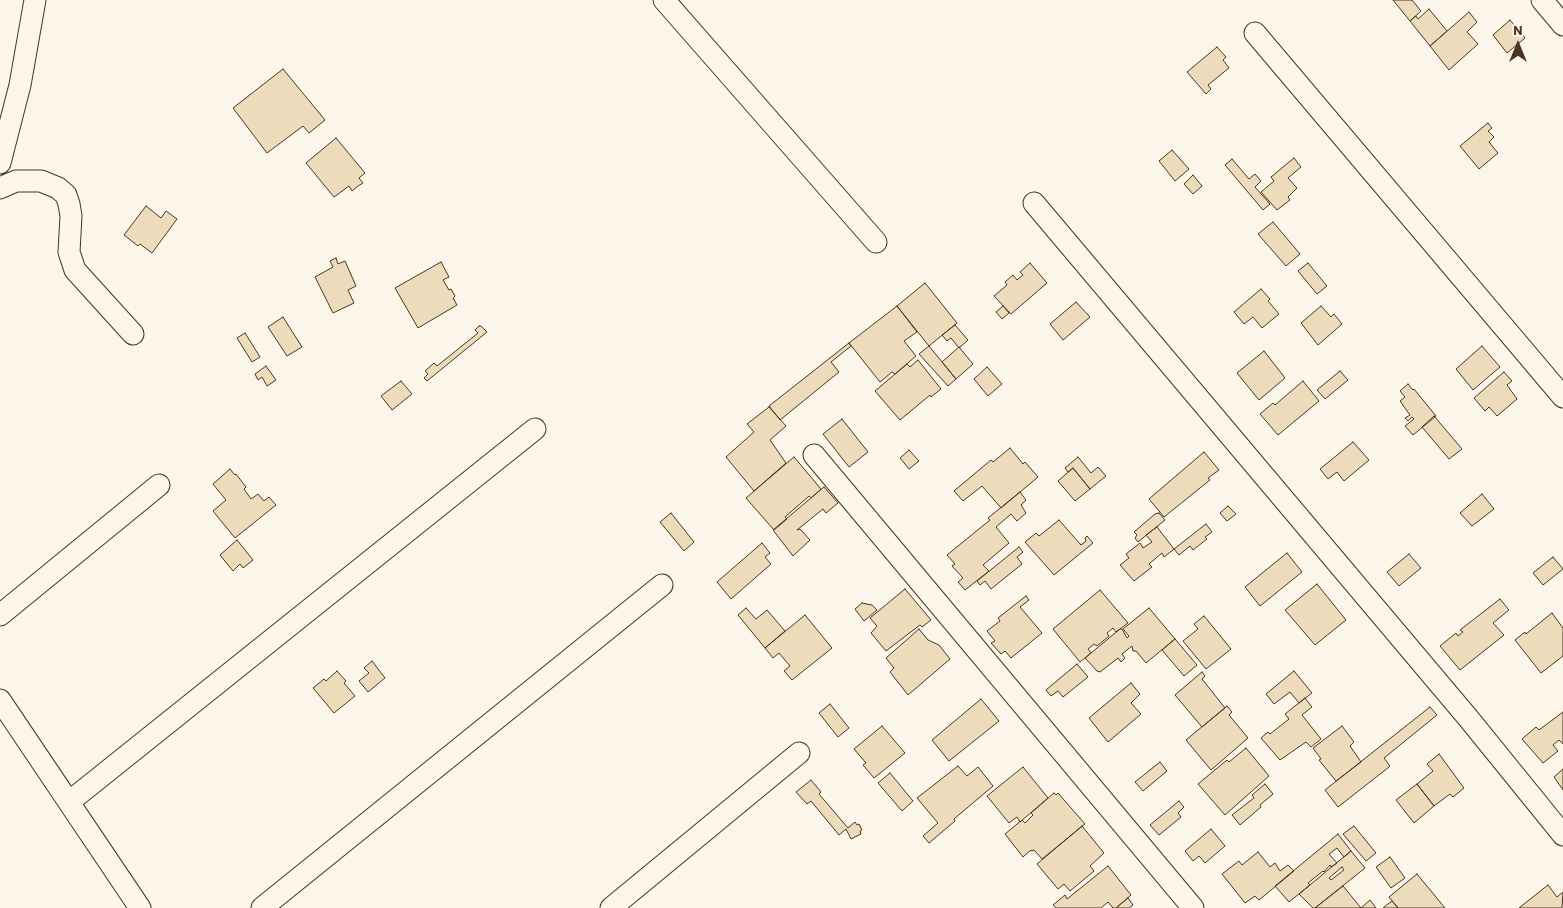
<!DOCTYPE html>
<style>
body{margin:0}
#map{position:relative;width:1563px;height:908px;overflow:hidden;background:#fbf6e9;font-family:Barlow,sans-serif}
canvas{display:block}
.north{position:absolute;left:1493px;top:20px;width:50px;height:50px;-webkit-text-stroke:4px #fbf6e9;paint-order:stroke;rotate:0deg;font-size:14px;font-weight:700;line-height:20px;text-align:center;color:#4a3520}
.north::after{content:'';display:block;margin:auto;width:18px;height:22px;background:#4a3520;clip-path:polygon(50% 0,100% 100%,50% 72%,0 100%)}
</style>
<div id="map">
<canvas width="1563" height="908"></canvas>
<div class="north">N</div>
</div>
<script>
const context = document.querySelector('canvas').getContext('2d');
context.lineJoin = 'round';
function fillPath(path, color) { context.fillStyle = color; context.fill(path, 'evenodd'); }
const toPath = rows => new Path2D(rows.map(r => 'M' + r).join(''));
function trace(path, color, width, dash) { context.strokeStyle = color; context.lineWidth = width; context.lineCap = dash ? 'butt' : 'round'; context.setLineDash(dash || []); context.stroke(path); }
const building = toPath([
 [1393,0,1412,0,1421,11,1410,21,1393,0],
 [1429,9,1447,31,1430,46,1410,21,1416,16,1418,19,1429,9],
 [1469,12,1477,22,1467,32,1478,44,1449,70,1430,46,1469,12],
 [1510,20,1525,38,1507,53,1493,35,1510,20],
 [1217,47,1226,57,1223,60,1229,68,1208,85,1211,89,1206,94,1187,72,1217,47],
 [283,69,325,120,309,133,303,126,267,153,233,108,283,69],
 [1488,123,1492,128,1488,131,1494,137,1489,142,1498,153,1479,169,1460,146,1488,123],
 [336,138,365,173,359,178,363,183,358,186,352,191,349,186,334,197,306,163,336,138],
 [1172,150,1189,169,1175,181,1159,161,1172,150],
 [1294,158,1301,167,1288,178,1297,188,1288,197,1290,200,1277,210,1261,192,1274,181,1271,177,1294,158],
 [1232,159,1249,179,1255,174,1261,181,1255,187,1270,204,1263,210,1225,165,1232,159],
 [1193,175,1202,186,1193,194,1184,184,1193,175],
 [146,206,161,218,166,211,177,219,152,253,140,244,138,246,124,235,146,206],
 [1273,222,1300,254,1286,266,1258,234,1273,222],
 [336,258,338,264,345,261,356,286,348,290,354,303,333,313,315,277,333,267,330,261,336,258],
 [441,262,449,277,443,280,449,290,451,289,455,296,453,298,457,305,418,328,395,288,441,262],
 [1030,263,1047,283,1011,314,994,296,1007,285,1005,282,1013,275,1017,280,1023,275,1020,272,1030,263],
 [1308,263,1327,286,1317,294,1298,271,1308,263],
 [925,283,957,323,929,346,897,306,925,283],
 [1261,289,1270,299,1268,301,1279,314,1262,328,1253,317,1244,324,1234,312,1261,289],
 [1076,302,1090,317,1063,340,1050,324,1076,302],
 [897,306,917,332,904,341,916,356,895,374,892,372,880,382,849,343,897,306],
 [1003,306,1009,313,1002,319,996,312,1003,306],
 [1321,306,1331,317,1334,314,1342,324,1318,345,1301,323,1321,306],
 [283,317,302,347,287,356,268,327,283,317],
 [955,325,968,340,959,348,951,338,947,341,942,335,955,325],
 [479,326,481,326,487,332,427,381,424,378,428,374,425,371,434,363,437,366,478,333,475,330,479,326],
 [245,333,260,357,252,362,237,338,245,333],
 [849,343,851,346,831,362,839,372,780,420,769,406,849,343],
 [929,346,956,379,948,386,919,354,929,346],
 [1482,346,1500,367,1473,390,1456,369,1482,346],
 [959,347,973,364,956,379,942,362,959,347],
 [1264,351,1285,378,1259,400,1237,373,1264,351],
 [918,360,941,389,931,397,930,395,900,420,875,391,907,364,910,367,918,360],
 [266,366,276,380,267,386,262,377,258,380,255,374,266,366],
 [987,367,1002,384,988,396,974,379,987,367],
 [1340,371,1348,380,1325,399,1317,390,1340,371],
 [1504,372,1512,381,1507,385,1517,399,1497,416,1489,407,1485,411,1474,398,1504,372],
 [401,381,412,394,392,410,381,396,401,381],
 [1303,381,1319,401,1278,435,1260,414,1273,403,1275,405,1303,381],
 [1408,384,1413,390,1414,389,1436,416,1413,435,1405,426,1414,419,1412,417,1408,421,1405,418,1410,415,1400,401,1405,397,1400,391,1408,384],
 [769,407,786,426,770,440,786,463,754,491,726,457,754,432,747,424,769,407],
 [1434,416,1462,449,1449,459,1422,427,1434,416],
 [842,419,868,452,849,467,823,434,842,419],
 [1353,442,1369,460,1344,481,1337,472,1328,479,1320,469,1353,442],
 [1010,448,1023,464,1025,462,1038,477,1001,508,982,486,963,501,954,491,991,460,993,462,1010,448],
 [909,450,919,461,909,469,900,458,909,450],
 [1204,452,1219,470,1208,478,1210,480,1164,517,1149,499,1204,452],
 [794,457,821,489,811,498,809,496,785,517,787,519,774,530,746,498,794,457],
 [1078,457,1091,473,1098,467,1106,476,1090,489,1073,468,1068,472,1065,468,1078,457],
 [1073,468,1090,489,1075,501,1058,481,1073,468],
 [230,469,235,475,236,474,246,487,244,489,251,499,258,494,264,501,269,497,276,505,235,538,213,511,226,500,213,484,230,469],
 [824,487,838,503,826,513,823,509,797,530,800,529,810,540,793,556,773,530,824,487],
 [1020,492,1026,500,1021,505,1026,513,1017,521,1011,514,996,527,1009,543,983,565,989,571,965,590,958,582,963,578,952,566,955,564,947,555,990,520,988,518,1020,492],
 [1482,494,1494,509,1472,526,1460,513,1482,494],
 [1228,506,1236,514,1227,521,1220,513,1228,506],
 [671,513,694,542,684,551,660,522,671,513],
 [1159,513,1165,520,1138,542,1135,538,1137,535,1134,532,1155,514,1159,513],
 [1059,520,1081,545,1086,541,1085,538,1087,536,1093,543,1054,575,1025,542,1036,533,1039,536,1059,520],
 [1206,524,1212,532,1205,537,1207,539,1193,550,1190,546,1179,555,1174,549,1206,524],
 [1157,527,1174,549,1164,557,1162,553,1149,564,1152,567,1134,581,1120,565,1129,558,1126,554,1140,543,1143,548,1152,542,1146,535,1157,527],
 [237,540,253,560,243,568,240,564,233,571,220,555,237,540],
 [762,543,770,553,765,557,771,564,731,599,717,582,762,543],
 [1019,547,1023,552,1017,557,1022,564,991,589,985,581,980,585,977,581,1019,547],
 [1287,553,1302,572,1260,606,1245,587,1287,553],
 [1409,554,1421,568,1399,586,1387,572,1409,554],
 [1553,557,1563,569,1543,585,1533,573,1553,557],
 [1317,584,1346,620,1315,645,1285,610,1317,584],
 [905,589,931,620,922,627,920,625,886,651,871,633,877,626,870,618,905,589],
 [1100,590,1128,623,1116,632,1113,628,1107,633,1109,636,1097,646,1094,644,1088,649,1091,653,1080,662,1053,629,1100,590],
 [1026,596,1029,600,1020,607,1042,633,1011,658,1005,651,1001,654,991,643,995,641,987,631,1000,621,998,618,1026,596],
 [1500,599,1509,610,1493,623,1504,635,1460,670,1440,646,1456,633,1458,636,1463,632,1460,630,1500,599],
 [862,603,872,605,877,610,864,621,855,609,862,603],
 [746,608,756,619,767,610,785,631,765,648,738,615,746,608],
 [1149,608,1175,639,1146,663,1136,651,1133,651,1132,646,1122,654,1125,658,1121,662,1118,658,1100,672,1097,671,1085,658,1120,629,1122,629,1127,638,1129,636,1123,629,1149,608],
 [1552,613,1563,628,1563,656,1541,673,1515,640,1525,632,1526,634,1552,613],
 [805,615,832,648,792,680,784,671,790,666,779,653,773,658,765,648,805,615],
 [1204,616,1231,649,1206,669,1183,641,1198,629,1194,624,1204,616],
 [919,629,928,640,939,645,950,659,908,695,890,672,894,668,886,658,919,629],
 [1175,639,1197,665,1184,676,1162,650,1175,639],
 [372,661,385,678,368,692,359,681,369,673,364,668,372,661],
 [1077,664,1088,677,1063,697,1058,691,1051,696,1046,690,1077,664],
 [337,671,346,681,344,683,355,696,334,713,313,688,324,679,326,681,337,671],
 [1294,671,1312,693,1299,703,1290,692,1274,704,1266,694,1294,671],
 [1202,672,1205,676,1202,679,1225,708,1202,727,1175,695,1202,672],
 [1131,683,1140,694,1131,703,1141,714,1108,742,1089,718,1131,683],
 [1305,698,1312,707,1302,715,1321,739,1311,747,1306,742,1280,760,1261,738,1268,732,1270,734,1289,719,1285,714,1305,698],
 [981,699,999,721,949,761,932,740,981,699],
 [830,704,849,728,838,737,819,713,830,704],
 [1227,706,1232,712,1229,715,1248,738,1211,770,1186,740,1227,706],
 [1430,707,1437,715,1384,758,1390,766,1389,767,1338,807,1325,790,1430,707],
 [1563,712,1563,744,1559,740,1553,745,1558,751,1543,763,1522,739,1536,727,1539,730,1563,712],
 [882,726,905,753,874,778,863,765,866,763,854,749,882,726],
 [1342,726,1354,742,1350,746,1361,762,1336,781,1319,760,1321,759,1313,748,1342,726],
 [1246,748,1269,776,1225,815,1198,784,1227,760,1229,762,1246,748],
 [1439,754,1464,788,1453,797,1450,794,1434,806,1417,784,1433,771,1427,764,1439,754],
 [1160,762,1167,771,1143,791,1135,782,1160,762],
 [958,766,967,776,978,767,993,786,954,819,955,821,929,843,923,836,938,823,917,798,958,766],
 [1023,767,1048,798,1020,822,1017,817,1009,823,987,796,1023,767],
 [1563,769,1563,790,1554,777,1563,769],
 [890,773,913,801,902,811,878,783,890,773],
 [811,780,821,792,819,794,848,828,855,822,857,825,859,824,862,830,860,831,861,834,851,839,846,829,839,835,811,801,807,804,796,792,811,780],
 [1265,784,1273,794,1260,805,1261,807,1240,825,1232,815,1254,798,1252,795,1265,784],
 [1417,784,1434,806,1414,823,1396,800,1417,784],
 [1054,793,1056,795,1058,793,1085,824,1042,859,1034,850,1032,851,1031,850,1023,857,1005,834,1022,820,1025,823,1033,815,1031,813,1054,793],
 [1179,801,1184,807,1178,813,1181,817,1159,835,1150,825,1179,801],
 [1082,826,1104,853,1090,866,1094,871,1070,891,1064,884,1058,889,1037,864,1082,826],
 [1354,826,1376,853,1366,861,1343,834,1354,826],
 [1211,829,1225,846,1205,863,1199,856,1193,861,1185,851,1211,829],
 [1338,834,1351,851,1344,857,1337,848,1329,854,1337,863,1331,867,1330,865,1324,872,1323,871,1308,883,1310,885,1289,902,1275,886,1338,834],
 [1351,851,1365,868,1315,908,1313,908,1299,894,1351,851],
 [1342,867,1344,870,1331,880,1329,878,1342,867],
 [1258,852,1270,867,1275,863,1280,871,1288,865,1294,871,1259,900,1255,896,1245,903,1222,874,1239,861,1242,865,1258,852],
 [1390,857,1405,878,1391,888,1376,867,1390,857],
 [1108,866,1131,895,1116,908,1113,908,1108,902,1101,908,1056,908,1053,905,1065,895,1067,899,1108,866],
 [1417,874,1445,908,1398,908,1389,897,1417,874],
 [1548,885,1557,897,1563,892,1562,908,1519,908,1548,885],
 [1343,886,1361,908,1370,900,1376,908,1315,908,1343,886],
 [1128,898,1133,905,1129,908,1116,908,1128,898],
 [1392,901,1398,908,1383,908,1384,907,1392,901]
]);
const minor = toPath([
 [664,0,876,242],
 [1542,0,1563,25],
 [1255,33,1563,397],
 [0,163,20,85,35,0],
 [0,188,16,181,41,181,58,188,66,195,69,204,71,216,69,252,75,270,133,334],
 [1034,203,1469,719,1563,835],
 [814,455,1193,908],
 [0,615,159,485],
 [0,700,140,908],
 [69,802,535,429],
 [262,908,662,585],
 [611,908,799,753]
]);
fillPath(building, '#ecdcbc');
trace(building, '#4a3520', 1);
trace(minor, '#4a3520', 23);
trace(minor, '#fbf6e9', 21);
</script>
